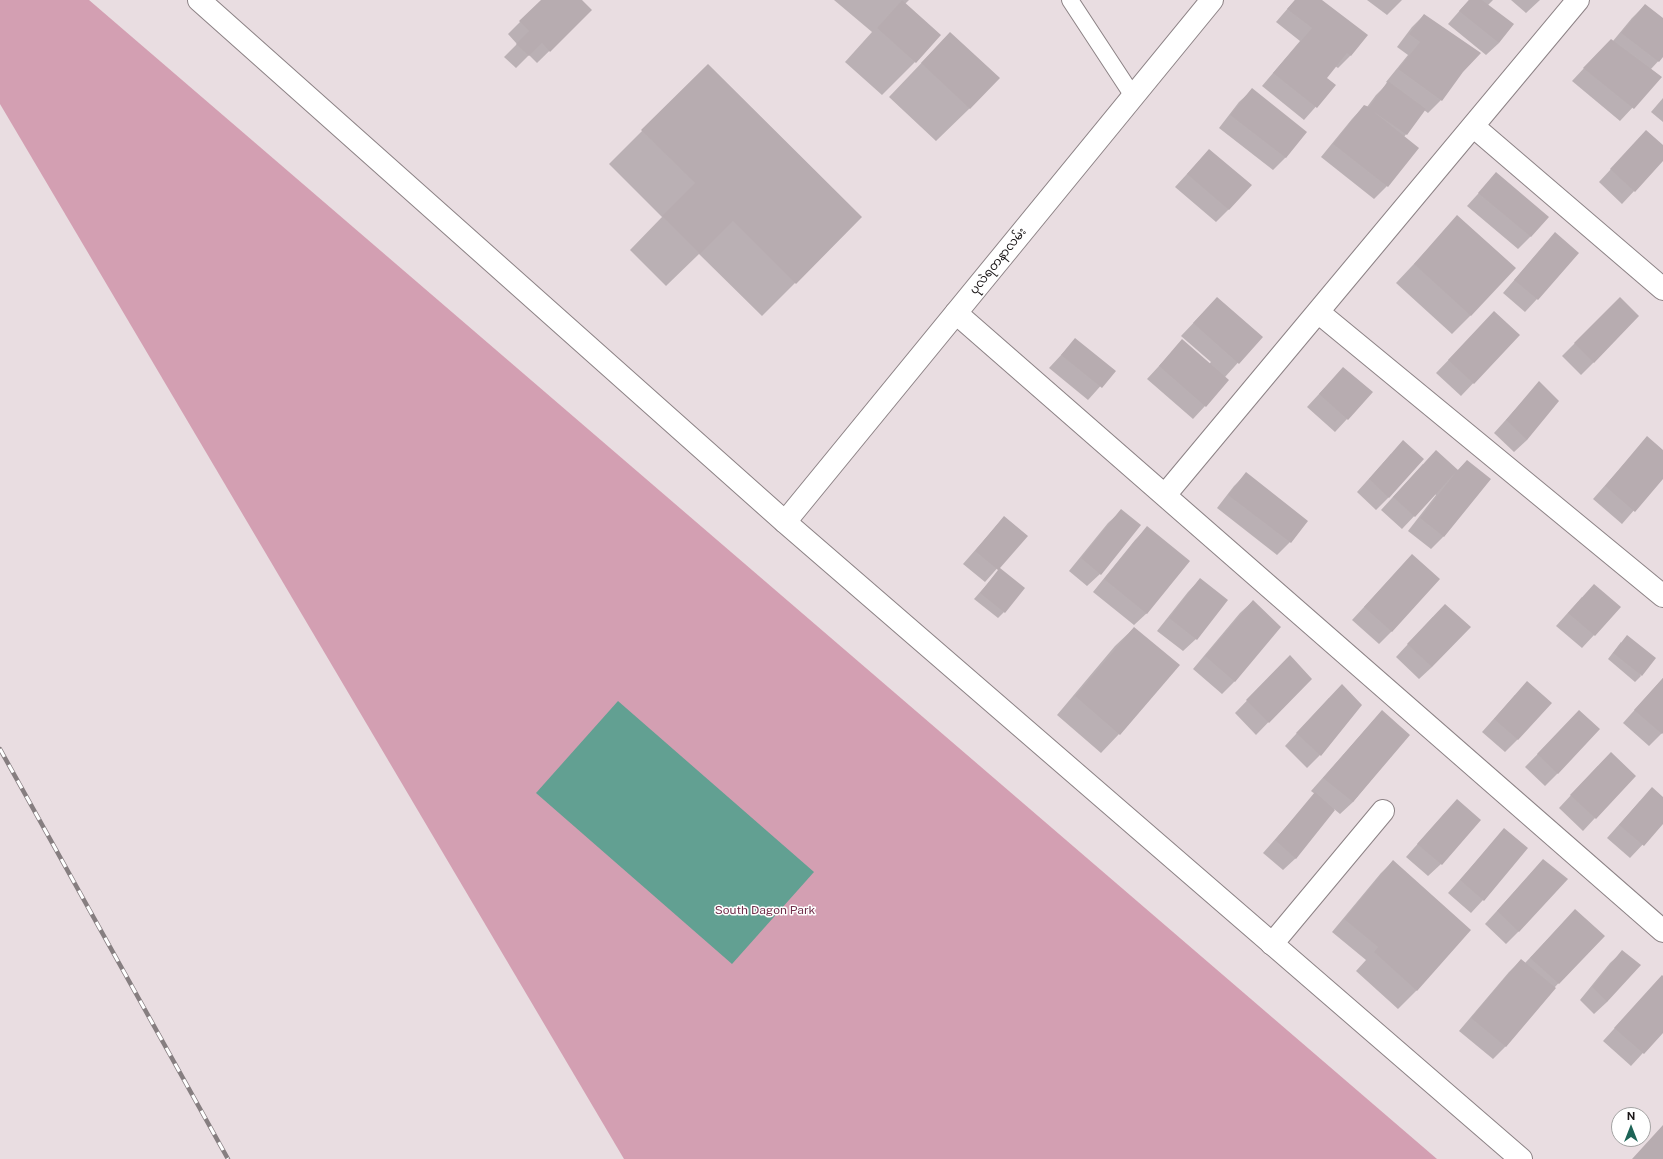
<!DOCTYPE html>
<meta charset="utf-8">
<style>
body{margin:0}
#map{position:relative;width:1663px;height:1159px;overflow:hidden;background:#e9dde1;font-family:"Public Sans",sans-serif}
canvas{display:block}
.north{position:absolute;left:1611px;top:1107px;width:40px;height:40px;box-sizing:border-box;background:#fff;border:1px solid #a3a2a2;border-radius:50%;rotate:0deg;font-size:11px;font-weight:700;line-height:16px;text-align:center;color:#1a1617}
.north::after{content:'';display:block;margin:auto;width:14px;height:18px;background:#1e6457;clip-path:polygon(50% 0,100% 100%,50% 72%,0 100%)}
</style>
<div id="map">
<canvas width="1663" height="1159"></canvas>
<div class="north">N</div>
</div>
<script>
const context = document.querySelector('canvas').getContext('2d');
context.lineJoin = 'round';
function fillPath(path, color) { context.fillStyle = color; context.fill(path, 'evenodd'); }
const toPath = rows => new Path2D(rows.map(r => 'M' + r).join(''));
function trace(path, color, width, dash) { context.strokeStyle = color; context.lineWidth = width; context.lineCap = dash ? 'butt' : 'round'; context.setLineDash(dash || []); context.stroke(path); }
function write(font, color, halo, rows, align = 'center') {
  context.font = font + ' "Public Sans","Noto Sans Myanmar",sans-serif'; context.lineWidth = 3; context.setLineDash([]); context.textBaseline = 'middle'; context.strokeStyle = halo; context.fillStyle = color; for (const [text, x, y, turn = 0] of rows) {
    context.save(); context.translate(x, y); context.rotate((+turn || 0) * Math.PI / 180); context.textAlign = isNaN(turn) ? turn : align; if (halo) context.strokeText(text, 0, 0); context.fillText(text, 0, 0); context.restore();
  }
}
const green = toPath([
 [0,0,89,0,1437,1159,624,1159,0,104]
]);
const water = toPath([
 [618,701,814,872,732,964,536,793]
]);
const shadow = toPath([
 [542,0,581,0,591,10,537,63,529,55,516,68,504,57,517,44,508,34],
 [834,0,909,0,905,4,915,62,882,95,845,62,872,32],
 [1295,0,1320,0,1367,35,1350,56,1338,68,1335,66,1326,78,1335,85,1304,120,1262,86,1300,41,1276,22],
 [1367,0,1402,0,1387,15],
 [1469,0,1493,0,1488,5,1499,43,1486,55,1448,24],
 [1511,0,1540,0,1526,13],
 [1645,5,1663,20,1663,56,1651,69,1661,77,1620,121,1572,81,1599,52,1613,41,1632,18],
 [1424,15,1462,72,1441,100,1428,113,1424,110,1404,137,1418,148,1387,186,1374,199,1321,157,1352,119,1364,106,1367,107,1376,95,1388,83,1386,82,1408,55,1397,47,1412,27],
 [950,33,970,108,936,141,889,97],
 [708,65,861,217,762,316,699,254,666,286,630,250,662,217,609,164],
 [1252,90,1286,157,1273,170,1219,128,1239,102],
 [1663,98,1663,122,1651,112],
 [1634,144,1663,146,1663,160,1622,204,1599,182],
 [1209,150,1229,209,1216,222,1175,187],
 [1496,174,1531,236,1518,249,1467,206],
 [1458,217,1471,315,1452,334,1396,283],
 [1555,233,1537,299,1525,312,1503,293],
 [1217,298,1261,337,1225,377,1205,406,1193,419,1147,379,1182,341,1209,364,1211,362,1181,336],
 [1620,298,1594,362,1581,375,1562,356],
 [1482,325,1519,335,1461,396,1436,373],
 [1075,340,1114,371,1088,400,1049,368],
 [1343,368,1347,419,1335,432,1307,407],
 [1539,383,1527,440,1514,452,1494,433],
 [1647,438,1663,451,1663,477,1622,524,1593,499],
 [1391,454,1389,497,1376,510,1357,492],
 [1467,461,1489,479,1443,537,1431,549,1408,531,1436,495,1435,494,1402,529,1381,510,1423,464,1457,471],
 [1246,474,1307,521,1290,542,1277,555,1217,508,1234,486],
 [1121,511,1100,574,1087,586,1069,571,1108,523],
 [1004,517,1026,536,985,582,963,564],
 [1147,528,1147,613,1134,625,1093,592,1135,540],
 [1412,555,1392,631,1379,644,1352,620],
 [996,574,1004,612,998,618,974,599],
 [1200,579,1196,639,1183,651,1157,631,1188,592],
 [1582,597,1620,607,1582,648,1556,626],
 [1253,601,1280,627,1234,682,1222,694,1193,669,1240,613],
 [1433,617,1432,667,1419,679,1396,657],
 [1134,628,1119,734,1101,753,1057,715,1115,646],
 [1621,642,1641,676,1635,682,1608,659],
 [1290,656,1310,679,1256,735,1235,713],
 [1663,678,1663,732,1649,746,1623,723],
 [1515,695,1518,739,1505,752,1482,732],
 [1329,698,1361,705,1320,755,1307,768,1285,746],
 [1382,711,1408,735,1353,802,1340,814,1334,809,1296,858,1283,870,1263,853,1315,794,1311,791],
 [1567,724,1558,773,1545,786,1525,767],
 [1598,766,1595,818,1583,831,1559,808],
 [1663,798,1663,823,1630,858,1607,838,1640,801],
 [1445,813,1441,864,1428,876,1406,857],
 [1504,830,1526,848,1483,900,1471,913,1448,893],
 [1543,860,1519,931,1506,944,1485,924],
 [1393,861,1417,990,1398,1009,1356,971,1366,960,1332,932,1381,873],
 [1563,923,1603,936,1554,988,1505,1047,1493,1059,1459,1031,1509,972,1521,960,1525,963],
 [1623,951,1607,1002,1594,1014,1580,1000,1610,963],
 [1662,976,1663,977,1663,1031,1631,1066,1603,1041]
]);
const building = toPath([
 [541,0,582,0,592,10,550,52,542,43,529,56,516,44,529,31,519,21],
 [902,0,941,35,916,63,877,28],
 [1295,0,1322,0,1368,35,1351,56,1347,53,1327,78,1336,85,1317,108,1273,73,1312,28,1287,9],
 [1469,0,1482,0,1514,24,1499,43,1459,11],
 [1645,4,1663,18,1663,57,1659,62,1621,33],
 [1424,14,1481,53,1463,72,1442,101,1398,69,1420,42,1409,34],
 [950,32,1000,78,970,109,921,63],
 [1611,39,1662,77,1634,109,1583,68],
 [708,64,862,217,796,284,733,221,700,254,662,216,695,183,641,130],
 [1388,81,1426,109,1407,135,1374,112,1419,148,1388,187,1333,144,1364,105,1369,107],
 [1252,88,1307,132,1286,158,1230,115],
 [1646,130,1663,145,1663,161,1635,192,1610,169],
 [1209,149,1252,185,1229,210,1187,174],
 [1496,172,1549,217,1531,237,1478,193],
 [1457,215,1516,268,1471,316,1414,264],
 [1555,232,1579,253,1538,300,1514,280],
 [1217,297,1263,337,1239,364,1193,323],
 [1620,297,1639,316,1594,363,1574,343],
 [1494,311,1520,335,1474,384,1448,360],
 [1075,338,1116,371,1102,388,1061,355],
 [1182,339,1229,380,1206,407,1159,366],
 [1343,367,1373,392,1348,420,1319,394],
 [1539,381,1559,401,1527,440,1506,420],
 [1647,436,1663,450,1663,479,1635,512,1605,486],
 [1403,440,1424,459,1389,498,1369,479],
 [1436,450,1458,470,1467,460,1491,479,1444,537,1420,518,1456,472,1415,517,1393,497],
 [1246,472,1308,521,1291,543,1228,495],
 [1121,509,1141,525,1101,575,1081,558],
 [1004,516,1028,536,1000,568,1025,588,1005,613,980,593,998,570,975,551],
 [1147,526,1190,561,1147,614,1104,579],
 [1412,554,1440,579,1392,632,1364,607],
 [1200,578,1228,600,1197,640,1169,618],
 [1594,584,1621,607,1595,636,1568,613],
 [1253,600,1281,627,1235,682,1205,656],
 [1445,604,1471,627,1432,667,1407,644],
 [1134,627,1180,665,1120,735,1075,696],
 [1627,635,1656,658,1642,676,1613,653],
 [1290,655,1312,679,1269,723,1246,700],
 [1663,678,1663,733,1662,734,1634,710],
 [1527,681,1552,703,1518,740,1494,719],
 [1342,684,1362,705,1321,756,1296,733],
 [1382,710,1410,735,1353,802,1323,778],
 [1579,710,1600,729,1558,774,1537,754],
 [1611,752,1636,776,1596,819,1570,795],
 [1652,787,1663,797,1663,824,1644,846,1619,825],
 [1315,792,1335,810,1296,859,1275,840],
 [1457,799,1481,820,1442,865,1417,844],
 [1504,828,1528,848,1484,901,1460,880],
 [1543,859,1568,879,1519,932,1497,911],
 [1393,860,1471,930,1417,991,1374,952,1378,947,1344,919],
 [1575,909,1605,936,1559,984,1530,958],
 [1622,950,1641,965,1607,1002,1592,987],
 [1521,959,1556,988,1506,1047,1471,1018],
 [1662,975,1663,976,1663,1033,1644,1054,1614,1028],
 [1663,1125,1663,1159,1632,1159]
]);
const service = toPath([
 [1070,0,1133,96]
]);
const minor = toPath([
 [1473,126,1663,289],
 [1318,312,1663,596],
 [956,313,1663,931],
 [1165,495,1578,0],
 [1272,944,1383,811]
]);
const tertiary = toPath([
 [785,522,1212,0]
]);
const secondary = toPath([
 [199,0,785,522,1521,1159]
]);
const rail = toPath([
 [0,749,228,1159]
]);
const streetNames = [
 ["ပုလဲရတနာလမ်း",998,261,-51]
];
const parkNames = [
 ["South Dagon Park",765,910]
];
fillPath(green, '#d39fb2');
fillPath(water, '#62a092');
fillPath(shadow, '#0003');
fillPath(building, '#b7acb0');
trace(service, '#8c8285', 18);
trace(minor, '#8c8285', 24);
trace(tertiary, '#8c8285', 24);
trace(secondary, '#8c8285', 24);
trace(service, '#fff', 16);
trace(minor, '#fff', 22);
trace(tertiary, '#fff', 22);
trace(secondary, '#fff', 22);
trace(rail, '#867e80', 4.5);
trace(rail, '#fff', 3, [9]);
write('12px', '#1a1617', '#fff', streetNames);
write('12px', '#72304c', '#fff', parkNames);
</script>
